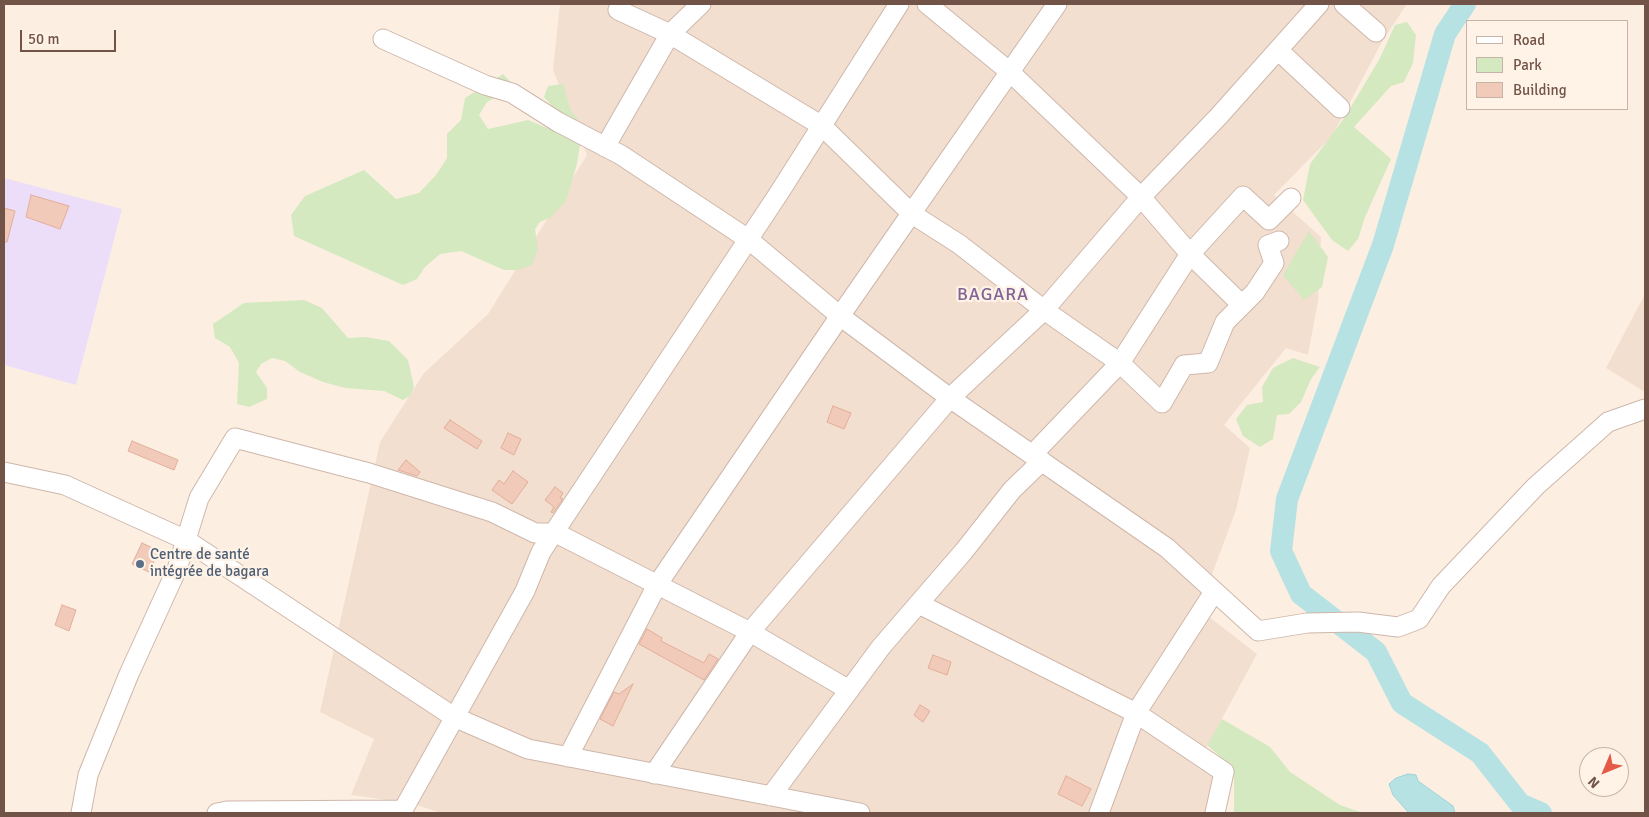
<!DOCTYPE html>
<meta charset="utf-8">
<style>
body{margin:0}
#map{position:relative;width:1649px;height:817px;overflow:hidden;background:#fcefe1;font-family:Signika,sans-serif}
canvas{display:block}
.frame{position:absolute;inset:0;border:5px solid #725348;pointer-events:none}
.legend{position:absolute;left:1466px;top:20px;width:162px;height:90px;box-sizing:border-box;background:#fff3e7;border:1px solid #c7b3a7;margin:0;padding:6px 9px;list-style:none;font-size:15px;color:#725348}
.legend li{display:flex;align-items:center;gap:10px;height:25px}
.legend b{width:25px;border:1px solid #c7b3a7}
.north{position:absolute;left:1579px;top:747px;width:50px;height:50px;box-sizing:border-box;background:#fff3e7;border:1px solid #c7b3a7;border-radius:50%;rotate:225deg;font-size:14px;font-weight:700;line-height:20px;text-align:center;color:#725348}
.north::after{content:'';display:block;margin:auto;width:18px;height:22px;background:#e55a47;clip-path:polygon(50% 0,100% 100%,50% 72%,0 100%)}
.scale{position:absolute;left:20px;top:30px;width:96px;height:22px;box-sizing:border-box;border:2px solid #725348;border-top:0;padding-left:6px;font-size:15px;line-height:18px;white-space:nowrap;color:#725348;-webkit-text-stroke:4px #fff3e7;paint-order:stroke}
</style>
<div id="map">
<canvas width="1649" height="817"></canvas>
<div class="frame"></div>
<ul class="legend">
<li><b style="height:6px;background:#fff"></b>Road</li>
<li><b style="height:14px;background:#d4e9c0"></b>Park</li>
<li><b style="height:14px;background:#f1cab9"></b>Building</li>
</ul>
<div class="north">N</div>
<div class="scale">50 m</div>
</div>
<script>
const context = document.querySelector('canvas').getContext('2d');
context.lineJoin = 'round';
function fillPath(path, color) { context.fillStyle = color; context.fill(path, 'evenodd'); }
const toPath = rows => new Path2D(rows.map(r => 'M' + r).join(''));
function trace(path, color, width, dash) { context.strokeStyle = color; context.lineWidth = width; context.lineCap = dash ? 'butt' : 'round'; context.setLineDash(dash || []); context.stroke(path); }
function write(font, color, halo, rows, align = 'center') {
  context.font = font + ' Signika,sans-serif'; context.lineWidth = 4.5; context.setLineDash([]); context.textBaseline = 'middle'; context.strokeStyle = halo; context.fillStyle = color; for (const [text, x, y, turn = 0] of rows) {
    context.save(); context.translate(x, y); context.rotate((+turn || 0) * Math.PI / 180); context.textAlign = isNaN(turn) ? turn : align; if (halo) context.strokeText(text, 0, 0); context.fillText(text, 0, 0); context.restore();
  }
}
const residential = toPath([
 [560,4,1407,4,1383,40,1332,136,1274,195,1321,237,1318,301,1308,355,1286,348,1224,425,1250,448,1236,510,1199,609,1257,654,1198,763,1228,788,1221,813,441,813,410,803,351,795,374,739,320,712,380,442,424,373,488,314,587,155,553,70],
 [1645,294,1645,392,1606,368]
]);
const education = toPath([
 [4,178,122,209,76,385,4,365]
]);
const green = toPath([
 [1407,22,1416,35,1413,63,1404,82,1391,86,1354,127,1391,159,1365,217,1358,239,1348,251,1332,240,1303,200,1310,164,1345,117,1380,58,1395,25],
 [503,74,515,87,487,102,479,115,488,129,528,120,547,128,564,132,559,114,544,97,548,86,563,84,571,111,583,126,577,164,566,201,551,217,540,222,535,229,538,249,532,265,518,270,504,270,461,251,440,254,425,267,417,279,403,285,294,236,291,215,305,196,364,170,396,199,419,193,436,175,447,158,447,134,461,120,465,98],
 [1309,231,1328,257,1322,287,1304,300,1283,275],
 [304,300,322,308,348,338,366,337,389,341,408,360,414,387,410,396,403,400,384,391,345,388,323,382,300,372,285,361,272,358,261,364,256,372,267,388,267,399,249,407,237,404,239,363,230,347,215,338,213,324,244,303],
 [1293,358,1320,367,1311,379,1301,402,1289,414,1277,415,1273,439,1260,447,1243,436,1236,419,1247,405,1263,402,1262,387,1273,368],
 [1222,719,1270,747,1290,772,1340,805,1363,813,1234,813,1234,769,1207,745]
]);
const water = toPath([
 [1408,774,1416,775,1418,781,1453,806,1455,813,1409,813,1393,795,1389,784,1396,778,1408,774]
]);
const river = toPath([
 [1465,4,1445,34,1383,245,1287,499,1281,551,1301,594,1376,652,1402,703,1480,753,1520,804,1541,813]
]);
const building = toPath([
 [31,195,69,206,60,229,26,217,31,195],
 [4,208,15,211,7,242,4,242,4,208],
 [833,406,851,413,844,429,827,422,833,406],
 [450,420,482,441,477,449,444,428,450,420],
 [508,433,521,439,514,455,501,448,508,433],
 [132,441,178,460,174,470,128,451,132,441],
 [406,460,420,472,417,476,398,470,406,460],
 [513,471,528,482,512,504,492,490,499,480,504,484,513,471],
 [555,487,563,493,560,498,563,499,553,513,551,512,554,507,545,500,555,487],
 [142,543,159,551,149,572,132,564,142,543],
 [62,605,76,610,69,631,55,625,62,605],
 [647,629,662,638,661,641,704,663,709,654,718,659,704,680,639,644,647,629],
 [933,655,951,662,947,675,928,668,933,655],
 [633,684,613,726,600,719,614,692,619,694,633,684],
 [920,705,930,711,923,722,914,715,920,705],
 [1066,776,1091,789,1082,806,1058,794,1066,776]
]);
const minor = toPath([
 [927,4,1010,72,1141,197,1190,254,1242,305],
 [1344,4,1376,32],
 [618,10,670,34,822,126,912,214,959,244,1044,310,1120,363,1162,403,1184,365,1208,363,1225,322,1255,292,1274,263,1268,245,1279,241],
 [383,39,485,85,512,93,558,122,621,155,748,239,840,316,950,398,1167,548,1258,631,1307,623,1358,622,1398,627,1419,619,1441,586,1536,486,1608,422,1645,409],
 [1278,50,1340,108],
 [605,147,670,34,701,4],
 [1032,455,1120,363,1190,254,1243,196,1269,220,1291,198],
 [4,472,65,485,186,540,454,717,528,749,860,813],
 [919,604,1136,713,1224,772,1215,813],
 [568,757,657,585,840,316,1057,4],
 [654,774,750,632,950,398,1044,310,1141,197,1218,117,1319,4],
 [771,796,881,647,964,551,1012,490,1042,461],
 [81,813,88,775,129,674,177,569,199,498,235,438,369,473,492,512,535,533,556,533,750,632,849,690],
 [217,813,227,811,403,810,525,591,541,552,779,193,899,4],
 [1099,813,1136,713,1214,592]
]);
const markers = [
 [140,564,5,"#5c6f8a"]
];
const serviceNames = [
 ["Centre de santé",150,555],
 ["intégrée de bagara",150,572]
];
const quarterNames = [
 ["BAGARA",993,295]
];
fillPath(residential, '#f3dfcf');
fillPath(education, '#ecdef8');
fillPath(green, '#d4e9c0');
fillPath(water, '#b6e2e4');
trace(water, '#9cd3d6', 1);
trace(river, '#b6e2e4', 22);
fillPath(building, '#f1cab9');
trace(building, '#e3ae9a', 1);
trace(minor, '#ceb7ab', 21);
trace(minor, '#fff', 19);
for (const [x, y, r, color] of markers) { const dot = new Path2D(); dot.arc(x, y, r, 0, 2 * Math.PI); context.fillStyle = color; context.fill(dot); trace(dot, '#fff3e7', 2); }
write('15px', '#4e5e75', '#fff3e7', serviceNames, 'left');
context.letterSpacing = '1px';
write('18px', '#806496', '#fff3e7', quarterNames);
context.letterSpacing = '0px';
</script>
